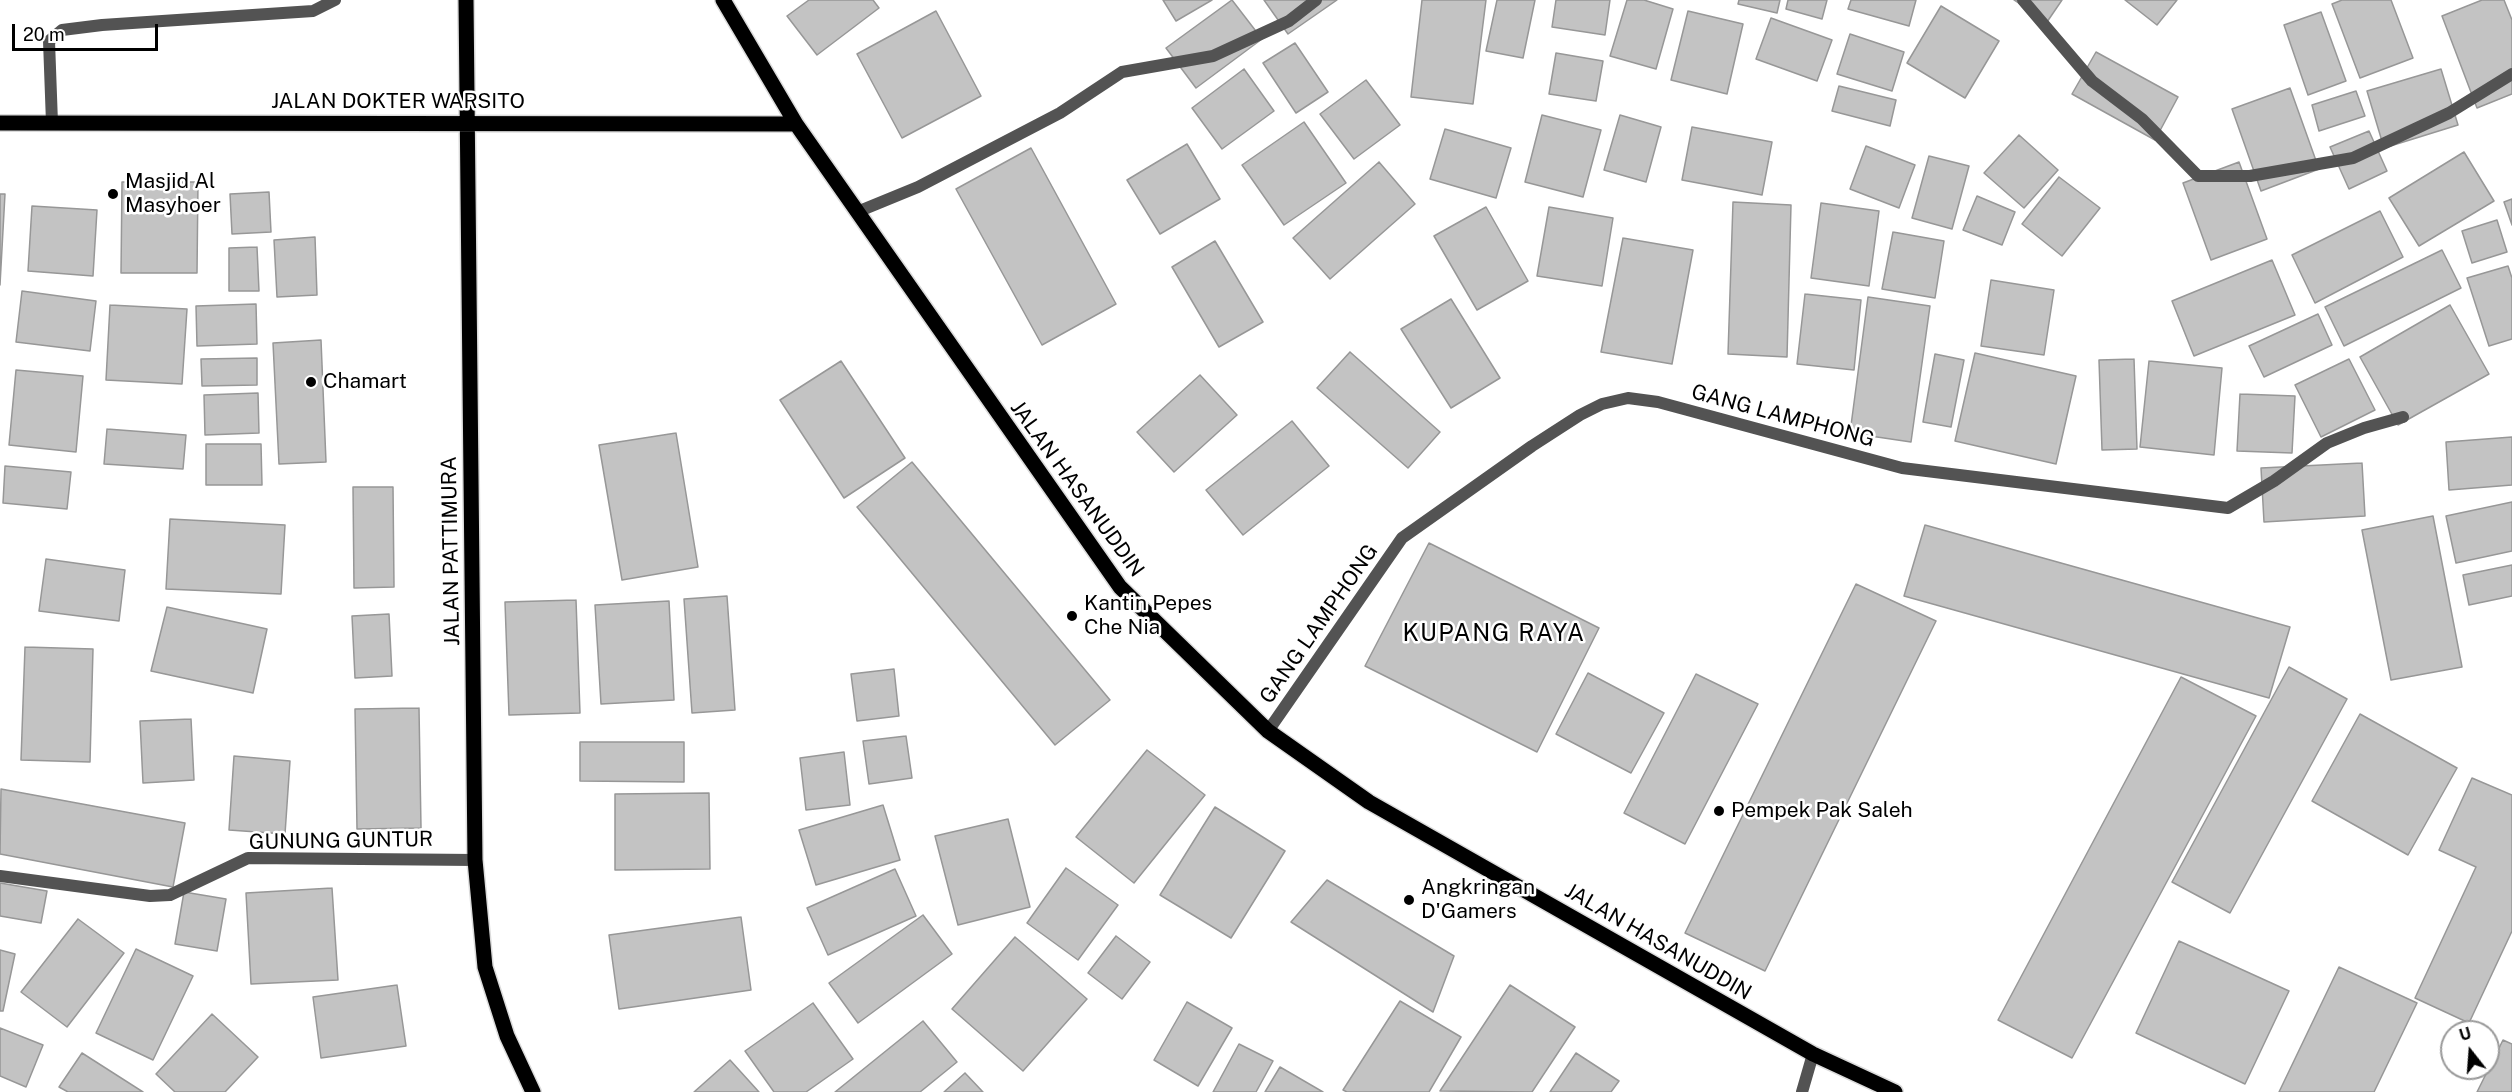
<!DOCTYPE html>
<style>
body{margin:0}
#map{position:relative;width:2512px;height:1092px;overflow:hidden;background:#fff;font-family:"Public Sans",sans-serif}
canvas{display:block}
.north{position:absolute;left:2440px;top:1020px;width:60px;height:60px;box-sizing:border-box;background:#fff;border:2px solid #999;border-radius:50%;rotate:343deg;font-size:16px;font-weight:700;line-height:24px;text-align:center;color:#000}
.north::after{content:'';display:block;margin:auto;width:21px;height:27px;background:#000;clip-path:polygon(50% 0,100% 100%,50% 72%,0 100%)}
.scale{position:absolute;left:12px;top:24px;width:146px;height:27px;box-sizing:border-box;border:3px solid #000;border-top:0;padding-left:8px;font-size:18px;line-height:21px;white-space:nowrap;color:#000;-webkit-text-stroke:4px #fff;paint-order:stroke}
</style>
<div id="map">
<canvas width="2512" height="1092"></canvas>
<div class="north">U</div>
<div class="scale">20 m</div>
</div>
<script>
const context = document.querySelector('canvas').getContext('2d');
context.lineJoin = 'round';
function fillPath(path, color) { context.fillStyle = color; context.fill(path, 'evenodd'); }
const toPath = rows => new Path2D(rows.map(r => 'M' + r).join(''));
function trace(path, color, width, dash) { context.strokeStyle = color; context.lineWidth = width; context.lineCap = dash ? 'butt' : 'round'; context.setLineDash(dash || []); context.stroke(path); }
function write(font, color, halo, rows, align = 'center') {
  context.font = font + ' "Public Sans",sans-serif'; context.lineWidth = 5; context.setLineDash([]); context.textBaseline = 'middle'; context.strokeStyle = halo; context.fillStyle = color; for (const [text, x, y, turn = 0] of rows) {
    context.save(); context.translate(x, y); context.rotate((+turn || 0) * Math.PI / 180); context.textAlign = isNaN(turn) ? turn : align; if (halo) context.strokeText(text, 0, 0); context.fillText(text, 0, 0); context.restore();
  }
}
const building = toPath([
 [809,0,873,0,879,8,817,55,787,16,809,0],
 [1163,0,1212,0,1176,21,1163,0],
 [1232,0,1262,39,1196,88,1166,48,1232,0],
 [1264,0,1337,0,1288,34,1264,0],
 [1422,0,1486,0,1473,104,1411,97,1422,0],
 [1497,0,1535,0,1523,58,1486,51,1497,0],
 [1556,0,1610,0,1605,35,1552,27,1556,0],
 [1627,0,1644,0,1673,9,1656,69,1610,56,1627,0],
 [1739,0,1780,0,1777,13,1738,4,1739,0],
 [1788,0,1827,0,1822,19,1786,9,1788,0],
 [1851,0,1916,0,1909,26,1848,9,1851,0],
 [2014,0,2062,0,2047,22,2014,0],
 [2125,0,2177,0,2157,25,2125,0],
 [2342,0,2391,0,2413,58,2360,78,2332,4,2342,0],
 [2482,0,2504,0,2512,20,2512,94,2477,108,2442,16,2482,0],
 [1941,6,1999,41,1965,98,1907,63,1941,6],
 [936,11,981,96,902,138,857,54,936,11],
 [1688,11,1743,24,1727,94,1671,80,1688,11],
 [2321,12,2346,81,2308,95,2284,25,2321,12],
 [1771,18,1832,40,1817,81,1756,59,1771,18],
 [1850,34,1904,52,1892,91,1837,74,1850,34],
 [1295,43,1328,92,1296,113,1263,63,1295,43],
 [2096,52,2178,97,2155,140,2072,94,2096,52],
 [1556,53,1603,61,1596,101,1549,94,1556,53],
 [1244,69,1274,111,1222,149,1192,108,1244,69],
 [2441,69,2458,125,2384,148,2367,91,2441,69],
 [1366,80,1400,125,1354,159,1320,114,1366,80],
 [1839,86,1896,100,1890,126,1832,111,1839,86],
 [2290,88,2319,169,2261,191,2232,109,2290,88],
 [2356,91,2365,116,2319,131,2312,105,2356,91],
 [1542,115,1601,130,1583,197,1525,182,1542,115],
 [1620,115,1661,127,1646,182,1604,170,1620,115],
 [1304,122,1346,183,1284,225,1242,165,1304,122],
 [1692,127,1772,142,1762,195,1682,180,1692,127],
 [1445,129,1511,148,1496,198,1430,179,1445,129],
 [2369,131,2387,171,2349,189,2330,147,2369,131],
 [2019,135,2058,170,2024,208,1984,173,2019,135],
 [1187,144,1220,199,1160,234,1127,180,1187,144],
 [1866,146,1915,165,1899,208,1850,189,1866,146],
 [1031,148,1116,304,1042,345,956,189,1031,148],
 [2464,152,2494,201,2419,246,2389,198,2464,152],
 [1929,156,1969,166,1952,229,1912,218,1929,156],
 [1379,162,1415,204,1330,279,1293,238,1379,162],
 [2239,162,2267,239,2211,260,2183,183,2239,162],
 [2059,177,2100,208,2062,256,2022,224,2059,177],
 [122,182,198,182,197,273,121,273,122,182],
 [269,192,271,232,232,234,230,194,269,192],
 [0,194,5,194,0,285,0,194],
 [1977,196,2015,212,2002,245,1963,230,1977,196],
 [2512,199,2512,225,2504,202,2512,199],
 [1733,202,1791,205,1787,357,1728,354,1733,202],
 [1821,203,1879,211,1869,286,1811,278,1821,203],
 [32,206,97,210,93,276,28,271,32,206],
 [1486,207,1528,281,1477,310,1434,236,1486,207],
 [1549,207,1613,218,1602,286,1537,276,1549,207],
 [2380,211,2403,257,2315,303,2292,255,2380,211],
 [2497,220,2507,252,2472,263,2462,231,2497,220],
 [1893,232,1944,241,1935,298,1882,289,1893,232],
 [315,237,317,295,277,297,274,240,315,237],
 [1623,238,1693,250,1672,364,1601,352,1623,238],
 [1215,241,1263,322,1219,347,1172,267,1215,241],
 [257,247,259,291,229,291,229,248,257,247],
 [2442,250,2461,288,2344,346,2325,307,2442,250],
 [2272,260,2295,315,2194,356,2172,301,2272,260],
 [2508,266,2512,278,2512,339,2489,346,2467,278,2508,266],
 [1991,280,2054,290,2044,355,1981,346,1991,280],
 [22,291,96,301,90,351,16,342,22,291],
 [1805,294,1861,300,1854,370,1797,364,1805,294],
 [1868,297,1930,306,1911,442,1850,433,1868,297],
 [1451,299,1500,378,1451,408,1401,329,1451,299],
 [256,304,257,344,197,346,196,306,256,304],
 [110,305,187,309,182,384,106,380,110,305],
 [2450,305,2489,374,2398,425,2360,357,2450,305],
 [2318,314,2332,345,2264,377,2249,346,2318,314],
 [321,340,326,462,279,464,273,343,321,340],
 [1350,352,1440,432,1408,468,1317,388,1350,352],
 [1975,353,2076,376,2056,464,1955,441,1975,353],
 [1935,354,1964,360,1951,427,1923,422,1935,354],
 [257,358,257,385,202,386,201,359,257,358],
 [2134,359,2137,449,2102,450,2099,360,2134,359],
 [2349,359,2375,410,2321,437,2295,385,2349,359],
 [841,361,905,458,844,498,780,400,841,361],
 [2149,361,2222,368,2214,455,2140,447,2149,361],
 [16,370,83,376,76,452,9,445,16,370],
 [1200,375,1237,415,1174,472,1137,432,1200,375],
 [258,393,259,433,205,435,204,395,258,393],
 [2240,394,2295,396,2292,453,2237,451,2240,394],
 [1292,421,1329,466,1243,535,1206,490,1292,421],
 [107,429,186,435,183,469,104,464,107,429],
 [676,433,698,567,622,580,599,445,676,433],
 [2512,437,2512,485,2449,490,2446,442,2512,437],
 [206,444,261,444,262,485,206,485,206,444],
 [912,462,1110,700,1055,745,857,507,912,462],
 [2362,463,2365,516,2264,522,2261,468,2362,463],
 [5,466,71,472,67,509,3,503,5,466],
 [353,487,393,487,394,587,354,588,353,487],
 [2512,502,2512,551,2456,563,2446,516,2512,502],
 [2433,516,2462,667,2391,680,2362,530,2433,516],
 [170,519,285,525,281,594,166,589,170,519],
 [1925,525,2290,627,2269,698,1904,596,1925,525],
 [1429,543,1599,628,1537,752,1365,666,1429,543],
 [46,559,125,570,119,621,39,611,46,559],
 [2512,565,2512,596,2469,605,2463,575,2512,565],
 [1856,584,1936,621,1765,971,1685,933,1856,584],
 [727,596,735,710,692,713,684,599,727,596],
 [576,600,580,713,509,715,505,602,576,600],
 [669,601,674,700,601,704,595,605,669,601],
 [167,607,267,629,253,693,151,671,167,607],
 [389,614,392,676,355,678,352,616,389,614],
 [25,647,93,649,90,762,21,760,25,647],
 [2289,667,2347,699,2230,913,2172,882,2289,667],
 [894,669,899,716,857,721,851,674,894,669],
 [1588,673,1664,713,1631,773,1556,734,1588,673],
 [1696,674,1758,704,1685,844,1624,813,1696,674],
 [2181,677,2256,716,2072,1058,1998,1020,2181,677],
 [419,708,421,828,357,829,355,709,419,708],
 [2360,714,2457,768,2408,855,2312,801,2360,714],
 [191,719,194,780,143,783,140,721,191,719],
 [906,736,912,778,869,784,863,741,906,736],
 [580,742,684,742,684,782,580,781,580,742],
 [1147,750,1205,795,1134,883,1076,837,1147,750],
 [844,752,850,805,806,810,800,758,844,752],
 [234,756,290,761,285,834,229,830,234,756],
 [2472,778,2512,795,2512,931,2469,1023,2415,998,2476,867,2439,850,2472,778],
 [1,789,185,823,173,887,0,854,1,789],
 [709,793,710,869,615,870,615,794,709,793],
 [883,805,900,860,816,885,799,830,883,805],
 [1215,807,1285,851,1231,938,1160,895,1215,807],
 [1008,819,1030,907,958,925,935,836,1008,819],
 [1066,868,1118,905,1078,960,1027,923,1066,868],
 [895,869,916,916,828,955,807,908,895,869],
 [1327,880,1454,956,1433,1012,1291,922,1327,880],
 [0,883,47,891,41,923,0,916,0,883],
 [332,888,338,980,251,984,246,893,332,888],
 [184,892,226,899,217,951,175,944,184,892],
 [923,915,952,954,858,1023,829,983,923,915],
 [741,917,751,990,619,1009,609,935,741,917],
 [78,919,124,953,67,1027,21,992,78,919],
 [1116,936,1150,962,1122,999,1088,973,1116,936],
 [1015,937,1087,999,1023,1071,952,1009,1015,937],
 [2179,941,2289,991,2245,1084,2136,1033,2179,941],
 [136,949,193,976,153,1060,96,1033,136,949],
 [0,950,15,954,3,1011,0,1011,0,950],
 [2339,967,2417,1003,2374,1092,2279,1092,2339,967],
 [397,985,406,1046,321,1058,313,997,397,985],
 [1510,985,1575,1027,1532,1092,1440,1091,1510,985],
 [1400,1001,1461,1037,1429,1092,1347,1092,1343,1090,1400,1001],
 [1187,1002,1232,1028,1198,1086,1154,1060,1187,1002],
 [813,1003,853,1059,806,1092,774,1092,745,1051,813,1003],
 [212,1014,258,1057,225,1092,175,1092,156,1074,212,1014],
 [923,1021,957,1062,920,1092,835,1092,923,1021],
 [0,1028,43,1045,26,1087,0,1076,0,1028],
 [2503,1040,2512,1044,2512,1092,2477,1092,2503,1040],
 [1239,1044,1273,1061,1256,1092,1213,1092,1239,1044],
 [82,1053,143,1092,68,1092,59,1087,82,1053],
 [1576,1053,1619,1081,1611,1092,1550,1092,1576,1053],
 [730,1060,759,1092,694,1092,730,1060],
 [1280,1067,1323,1092,1265,1092,1280,1067],
 [965,1073,983,1092,944,1092,965,1073]
]);
const lane = toPath([
 [52,123,49,41,62,30,102,25,313,11,335,0]
]);
const street = toPath([
 [2023,0,2092,81,2142,119,2198,176,2250,176,2353,158,2449,113,2512,74],
 [857,212,918,187,1060,113,1122,72,1213,56,1289,21,1316,0],
 [1268,731,1402,538,1532,446,1580,415,1602,404,1628,398,1658,402,1902,468,2228,508,2274,481,2327,443,2364,428,2403,417],
 [0,876,150,896,170,895,248,858,475,860],
 [1802,1092,1813,1054]
]);
const primary = toPath([
 [466,0,475,860,485,967,507,1036,533,1092],
 [723,0,796,124,1120,587,1268,731,1369,802,1813,1054,1895,1092],
 [0,123,796,124]
]);
const markers = [
 [113,194,6,"#000"],
 [311,382,6,"#000"],
 [1072,616,6,"#000"],
 [1719,811,6,"#000"],
 [1409,900,6,"#000"]
];
const streetNames = [
 ["JALAN DOKTER WARSITO",398,102],
 ["GANG LAMPHONG",1783,416,15],
 ["JALAN HASANUDDIN",1077,489,54],
 ["JALAN PATTIMURA",451,551,-91],
 ["GANG LAMPHONG",1319,624,-55],
 ["GUNUNG GUNTUR",341,841,-1],
 ["JALAN HASANUDDIN",1658,942,30]
];
const poiNames = [
 ["Masjid Al",125,182],
 ["Masyhoer",125,206],
 ["Chamart",323,382],
 ["Kantin Pepes",1084,604],
 ["Che Nia",1084,628],
 ["Pempek Pak Saleh",1731,811],
 ["Angkringan",1421,888],
 ["D'Gamers",1421,912]
];
const quarterNames = [
 ["KUPANG RAYA",1494,634]
];
fillPath(building, '#c3c3c3');
trace(building, '#979797', 1.5);
trace(primary, '#dbdbdb', 18);
trace(lane, '#535353', 12);
trace(street, '#535353', 12);
trace(primary, '#000', 15);
for (const [x, y, r, color] of markers) { const dot = new Path2D(); dot.arc(x, y, r, 0, 2 * Math.PI); context.fillStyle = color; context.fill(dot); trace(dot, '#fff', 2); }
write('21px', '#000', '#fff', streetNames);
write('21px', '#000', '#fff', poiNames, 'left');
context.letterSpacing = '1.5px';
write('24px', '#000', '#fff', quarterNames);
context.letterSpacing = '0px';
</script>
